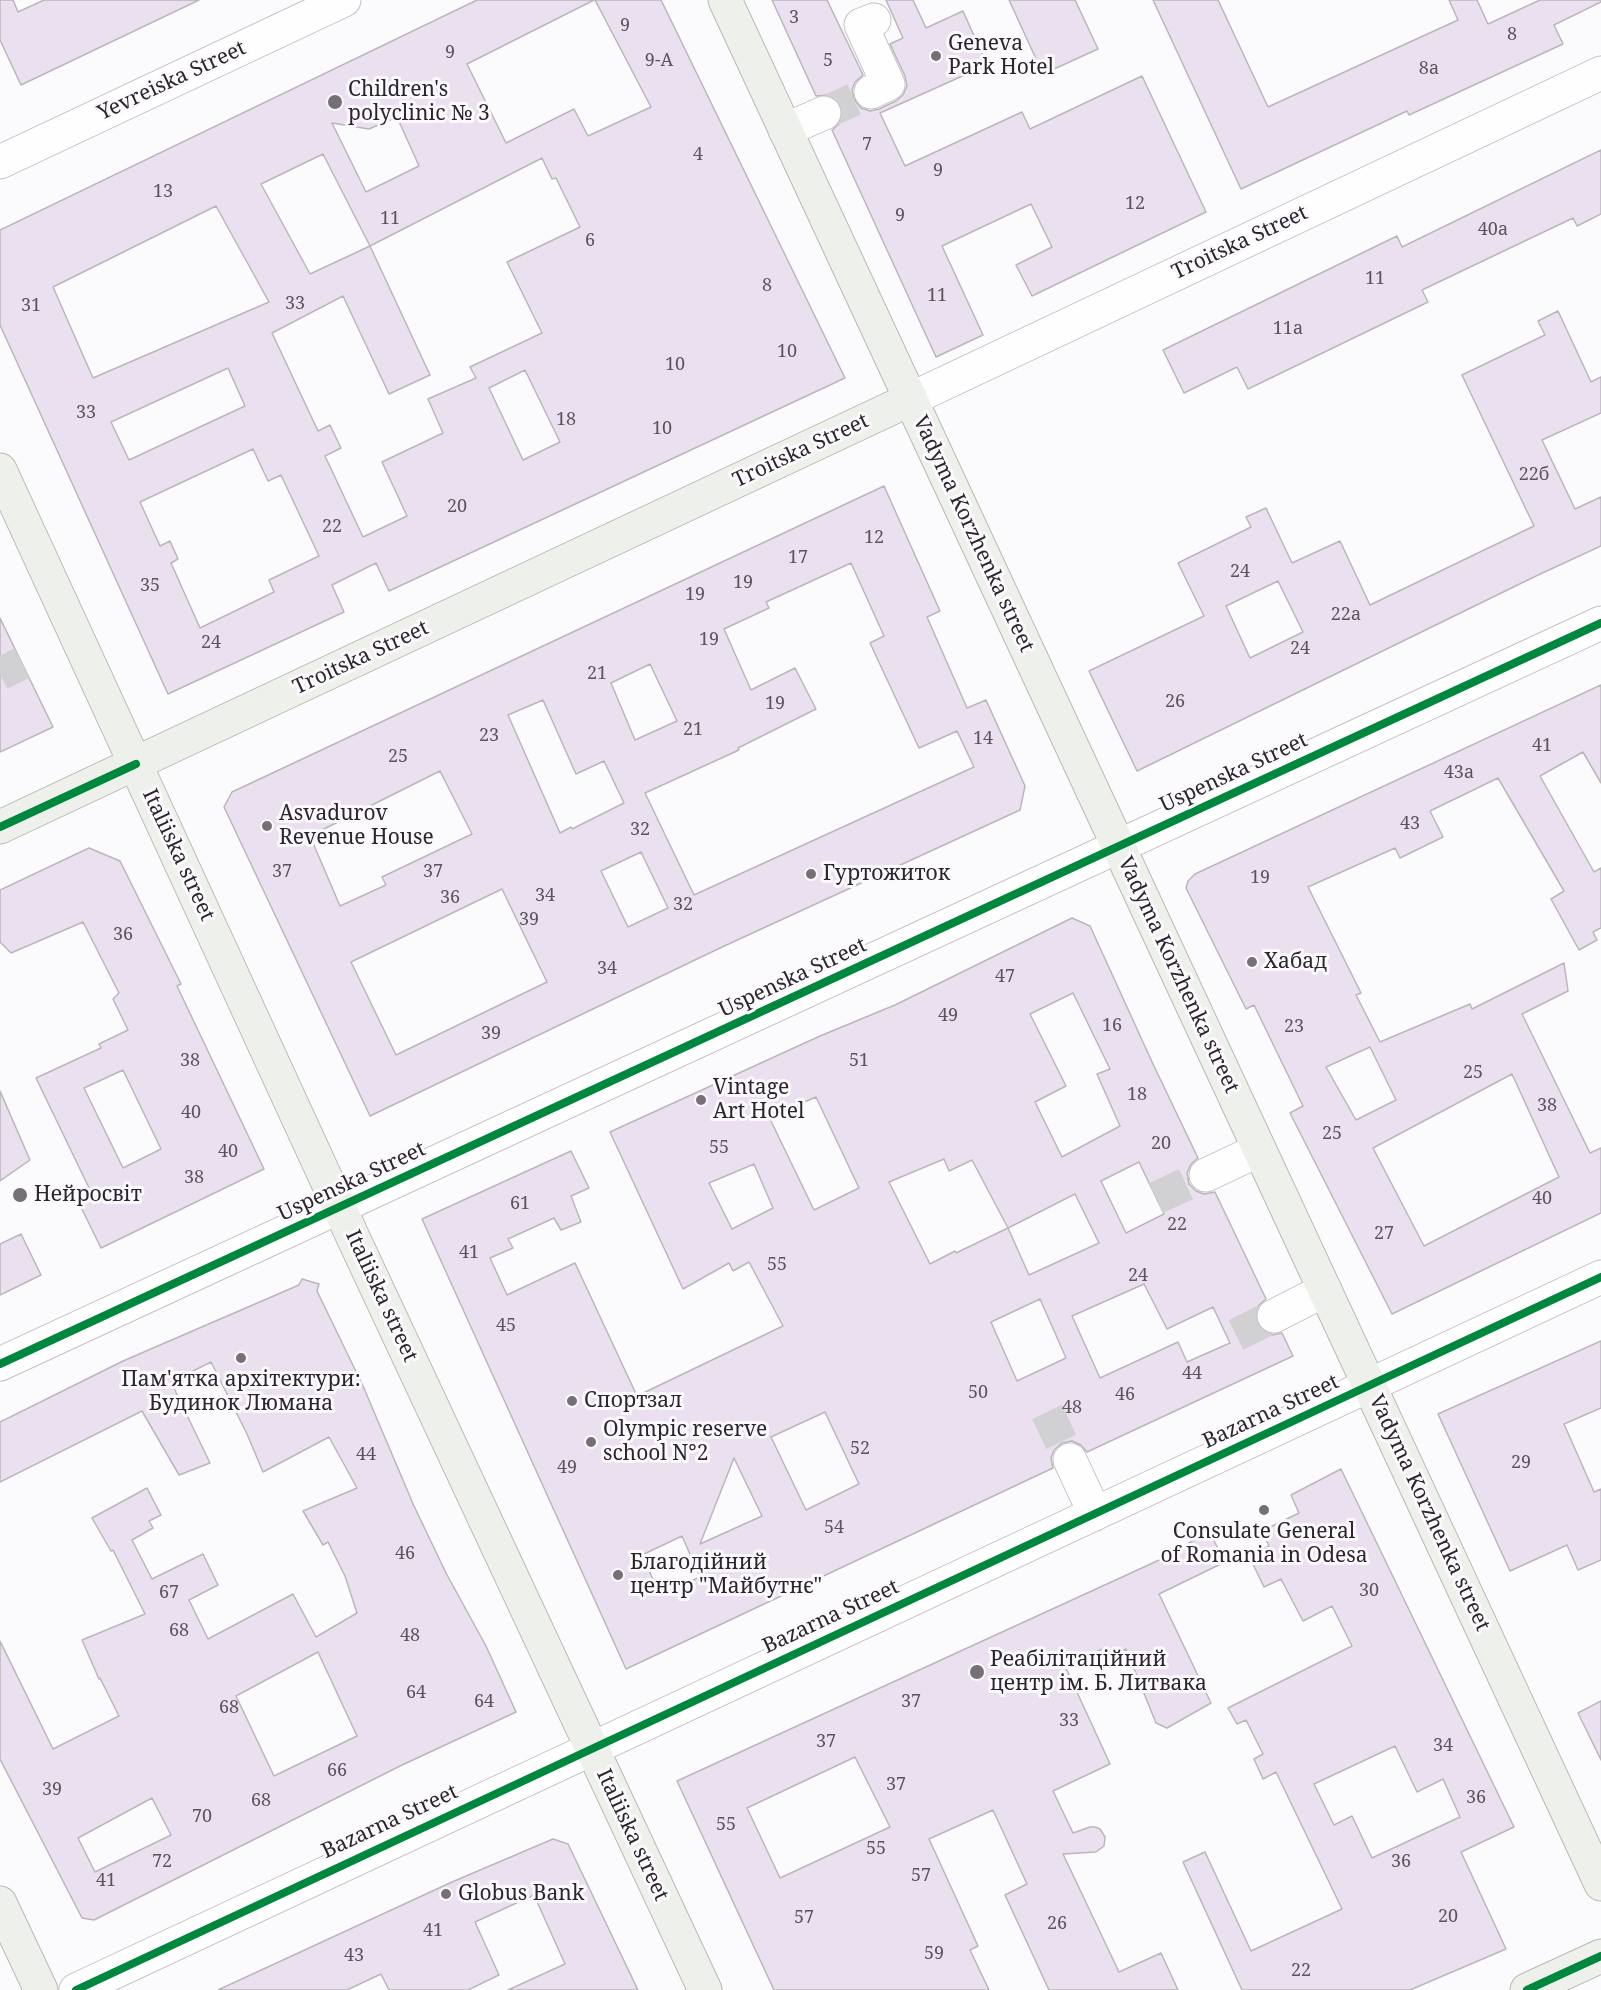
<!DOCTYPE html>
<meta charset="utf-8">
<style>
body{margin:0}
canvas{display:block;background:#fbfafc}
</style>
<canvas width="1601" height="1990"></canvas>
<script>
const context = document.querySelector('canvas').getContext('2d');
context.lineJoin = 'round';
function fillPath(path, color) { context.fillStyle = color; context.fill(path, 'evenodd'); }
const toPath = rows => new Path2D(rows.map(r => 'M' + r).join(''));
function trace(path, color, width, dash) { context.strokeStyle = color; context.lineWidth = width; context.lineCap = dash ? 'butt' : 'round'; context.setLineDash(dash || []); context.stroke(path); }
function write(font, color, halo, rows, align = 'center') {
  context.font = font + ' "Noto Serif",serif'; context.lineWidth = 6; context.setLineDash([]); context.textBaseline = 'middle'; context.strokeStyle = halo; context.fillStyle = color; for (const [text, x, y, turn = 0] of rows) {
    context.save(); context.translate(x, y); context.rotate((+turn || 0) * Math.PI / 180); context.textAlign = isNaN(turn) ? turn : align; if (halo) context.strokeText(text, 0, 0); context.fillText(text, 0, 0); context.restore();
  }
}
const building = toPath([
 [0,0,13,0,18,12,44,0,199,0,21,85,0,40,0,0],
 [477,0,594,0,467,64,506,143,574,109,588,136,651,107,595,0,661,0,845,378,389,591,376,563,332,585,344,612,168,694,0,325,0,230,477,0],
 [397,117,419,166,366,192,332,123,369,129,397,117],
 [323,154,370,246,310,274,261,184,323,154],
 [542,158,552,179,556,178,580,227,507,262,542,333,470,367,476,378,428,399,443,433,382,462,407,516,363,537,325,456,341,448,330,425,318,431,272,333,343,296,389,394,430,375,370,246,542,158],
 [216,206,269,302,93,378,53,287,216,206],
 [228,368,245,406,129,460,111,422,228,368],
 [525,370,560,442,523,460,489,388,525,370],
 [253,449,268,481,281,475,319,556,269,580,274,592,200,628,171,563,178,559,170,541,160,546,140,502,253,449],
 [772,0,827,0,863,75,855,82,852,90,854,99,861,108,870,111,879,109,896,101,903,95,907,86,905,76,890,44,903,38,886,0,913,0,926,28,963,11,987,65,880,113,905,166,1022,112,1030,129,1142,76,1206,212,1032,296,1016,265,1052,247,1031,204,942,246,983,335,936,357,832,130,839,124,842,116,841,105,835,98,827,95,816,96,772,0],
 [1009,0,1075,0,1098,49,1043,74,1009,0],
 [1153,0,1218,0,1268,107,1458,20,1449,0,1477,0,1488,24,1540,0,1601,0,1601,2,1554,25,1563,44,1409,115,1407,111,1241,189,1153,0],
 [1601,150,1601,214,1577,226,1573,218,1422,290,1428,302,1248,389,1237,367,1184,393,1163,350,1397,236,1402,247,1601,150],
 [1558,311,1591,382,1601,377,1601,413,1542,440,1575,509,1601,497,1601,546,1536,576,1137,771,1089,671,1204,616,1178,563,1251,527,1246,517,1266,508,1292,563,1340,541,1370,605,1534,526,1462,375,1545,335,1538,321,1558,311],
 [1278,581,1303,632,1250,658,1226,606,1278,581],
 [884,486,940,611,927,617,967,708,986,700,1025,786,1020,810,720,948,370,1116,224,807,232,792,884,486],
 [851,563,884,636,870,643,919,748,957,731,974,767,694,895,645,793,739,750,738,748,816,709,795,668,751,690,724,629,769,608,766,602,851,563],
 [650,664,677,721,635,740,611,683,650,664],
 [543,700,576,774,604,761,624,803,572,829,571,827,560,833,508,715,543,700],
 [440,771,472,834,382,877,386,885,340,906,310,836,440,771],
 [641,852,668,908,628,927,601,871,641,852],
 [502,889,547,982,396,1055,351,962,502,889],
 [0,618,53,727,0,752,0,618],
 [1601,685,1601,783,1583,752,1540,776,1594,872,1601,868,1601,928,1593,932,1597,940,1579,950,1551,899,1564,891,1498,778,1430,811,1443,837,1400,858,1395,848,1308,887,1361,993,1356,995,1380,1042,1470,1004,1472,1009,1564,963,1568,991,1522,1014,1590,1153,1601,1148,1601,1213,1392,1314,1290,1113,1303,1106,1254,1005,1246,1009,1186,888,1188,881,1195,874,1601,685],
 [1370,1047,1396,1100,1356,1120,1326,1067,1370,1047],
 [1512,1074,1559,1177,1424,1246,1373,1148,1512,1074],
 [89,848,120,861,181,984,177,986,264,1169,101,1248,77,1199,91,1192,36,1078,101,1048,99,1044,128,1030,113,999,119,993,83,922,11,953,0,942,0,890,89,848],
 [123,1070,161,1149,123,1168,84,1088,123,1070],
 [1072,918,1090,926,1153,1064,1198,1158,1191,1164,1187,1173,1189,1184,1196,1191,1204,1194,1215,1192,1266,1299,1258,1306,1255,1316,1257,1324,1264,1332,1272,1335,1282,1333,1293,1356,1087,1452,1081,1445,1072,1441,1062,1443,1054,1450,1051,1458,1053,1468,626,1669,422,1219,571,1151,589,1188,571,1196,581,1222,561,1230,554,1218,508,1239,513,1248,490,1258,507,1295,575,1263,637,1396,783,1326,749,1262,733,1271,729,1263,683,1289,610,1132,820,1036,895,1005,1072,918],
 [1073,993,1110,1069,1097,1074,1120,1126,1062,1157,1035,1102,1066,1086,1030,1014,1073,993],
 [816,1097,859,1188,814,1210,769,1117,816,1097],
 [944,1159,949,1171,972,1160,1008,1228,956,1253,955,1251,930,1264,889,1182,944,1159],
 [1139,1162,1164,1214,1126,1233,1101,1181,1139,1162],
 [754,1164,773,1208,732,1229,709,1183,754,1164],
 [1075,1194,1099,1243,1029,1275,1008,1228,1075,1194],
 [1144,1284,1167,1329,1213,1307,1230,1343,1187,1362,1178,1342,1100,1378,1072,1316,1144,1284],
 [1040,1299,1066,1358,1017,1381,991,1322,1040,1299],
 [825,1412,859,1484,806,1510,771,1437,825,1412],
 [734,1458,762,1516,700,1544,734,1458],
 [682,1536,700,1577,660,1595,642,1555,682,1536],
 [0,1091,30,1160,0,1181,0,1091],
 [21,1234,41,1275,0,1295,0,1244,21,1234],
 [302,1279,319,1284,317,1291,363,1386,414,1506,446,1573,486,1646,516,1712,400,1766,94,1920,82,1918,0,1759,0,1641,53,1749,119,1716,100,1678,99,1679,82,1640,145,1614,113,1550,111,1551,92,1518,147,1488,161,1515,149,1521,153,1528,132,1540,152,1579,203,1554,218,1585,189,1600,208,1639,293,1594,316,1637,357,1613,345,1576,328,1542,323,1545,303,1511,357,1488,329,1437,263,1472,247,1434,211,1362,171,1382,210,1463,179,1475,142,1411,0,1482,0,1422,123,1361,299,1285,302,1279],
 [318,1652,357,1736,274,1776,236,1696,318,1652],
 [152,1798,171,1835,95,1872,78,1838,152,1798],
 [1601,1341,1601,1408,1564,1424,1594,1492,1601,1489,1601,1560,1578,1570,1567,1545,1510,1571,1438,1414,1601,1341],
 [1341,1469,1514,1827,1461,1852,1506,1949,1410,1990,1242,1990,1183,1862,1205,1852,1251,1951,1342,1909,1276,1772,1263,1779,1254,1759,1263,1754,1246,1720,1237,1724,1228,1708,1352,1646,1332,1606,1303,1621,1281,1579,1264,1587,1249,1556,1269,1546,1262,1531,1299,1513,1291,1495,1341,1469],
 [1395,1746,1417,1792,1443,1779,1460,1817,1372,1858,1352,1816,1334,1825,1314,1784,1395,1746],
 [1210,1533,1225,1562,1159,1594,1211,1703,1167,1728,1156,1723,1126,1649,1114,1654,1105,1648,1065,1666,1110,1764,1053,1791,1073,1833,1090,1827,1095,1827,1100,1829,1105,1837,1104,1846,1096,1852,1063,1854,1119,1972,1161,1953,1178,1990,1049,1990,1005,1895,1027,1884,993,1810,929,1839,978,1946,970,1950,989,1990,774,1990,677,1781,1168,1556,1167,1553,1210,1533],
 [855,1757,890,1827,780,1878,747,1808,855,1757],
 [1601,1701,1601,1760,1578,1713,1601,1701],
 [553,1839,568,1844,638,1990,508,1990,565,1964,534,1895,475,1922,499,1975,468,1990,389,1990,381,1974,347,1990,218,1990,452,1882,553,1839]
]);
const minorTunnel = toPath([
 [824,113,871,92],
 [0,674,22,663],
 [1156,1198,1206,1175],
 [1236,1335,1274,1316],
 [1047,1412,1070,1460]
]);
const minor = toPath([
 [871,92,888,84,861,25,874,20],
 [785,130,824,113],
 [0,162,344,0],
 [911,399,1601,73],
 [1206,1175,1259,1150],
 [1274,1316,1325,1290],
 [0,1364,1601,623],
 [1070,1460,1095,1514],
 [76,1990,1601,1277]
]);
const major = toPath([
 [725,0,1601,1884],
 [0,470,351,1233,705,1990],
 [0,827,911,399],
 [0,1903,41,1990],
 [1527,1990,1601,1956]
]);
const cycleway = toPath([
 [0,827,136,764],
 [0,1364,1601,623],
 [76,1990,1601,1277],
 [1527,1990,1601,1956]
]);
const markers = [
 [936,56,6,"#747076"],
 [335,102,8,"#747076"],
 [267,826,6,"#747076"],
 [811,874,6,"#747076"],
 [1252,962,6,"#747076"],
 [701,1100,6,"#747076"],
 [20,1195,8,"#747076"],
 [241,1358,6,"#747076"],
 [572,1401,6,"#747076"],
 [591,1442,6,"#747076"],
 [1264,1510,6,"#747076"],
 [618,1575,6,"#747076"],
 [977,1672,8,"#747076"],
 [446,1894,6,"#747076"]
];
const numberNames = [
 ["3",794,18],
 ["9",625,26],
 ["8",1512,35],
 ["9",450,53],
 ["9-А",659,61],
 ["5",828,61],
 ["8а",1429,69],
 ["7",867,145],
 ["4",698,155],
 ["9",938,171],
 ["13",163,192],
 ["12",1135,204],
 ["9",900,216],
 ["11",390,219],
 ["40а",1493,230],
 ["6",590,241],
 ["11",1375,279],
 ["8",767,286],
 ["11",937,296],
 ["33",295,304],
 ["31",31,306],
 ["11а",1288,329],
 ["10",787,352],
 ["10",675,365],
 ["33",86,413],
 ["18",566,420],
 ["10",662,429],
 ["22б",1534,475],
 ["20",457,507],
 ["22",332,527],
 ["12",874,538],
 ["17",798,558],
 ["24",1240,572],
 ["19",743,583],
 ["35",150,586],
 ["19",695,595],
 ["22а",1346,615],
 ["19",709,640],
 ["24",211,643],
 ["24",1300,649],
 ["21",597,674],
 ["26",1175,702],
 ["19",775,704],
 ["21",693,730],
 ["23",489,736],
 ["14",983,739],
 ["41",1542,746],
 ["25",398,757],
 ["43а",1459,773],
 ["43",1410,824],
 ["32",640,830],
 ["37",282,872],
 ["37",433,872],
 ["19",1260,878],
 ["34",545,896],
 ["36",450,898],
 ["32",683,905],
 ["39",529,920],
 ["36",123,935],
 ["34",607,969],
 ["47",1005,977],
 ["49",948,1016],
 ["16",1112,1026],
 ["23",1294,1027],
 ["39",491,1034],
 ["38",190,1061],
 ["51",859,1061],
 ["25",1473,1073],
 ["18",1137,1095],
 ["38",1547,1106],
 ["40",191,1113],
 ["25",1332,1134],
 ["20",1161,1144],
 ["55",719,1148],
 ["40",228,1152],
 ["38",194,1178],
 ["40",1542,1199],
 ["61",520,1204],
 ["22",1177,1225],
 ["27",1384,1234],
 ["41",469,1253],
 ["55",777,1265],
 ["24",1138,1276],
 ["45",506,1326],
 ["44",1192,1374],
 ["50",978,1393],
 ["46",1125,1395],
 ["48",1072,1408],
 ["52",860,1449],
 ["44",366,1455],
 ["29",1521,1463],
 ["49",567,1468],
 ["54",834,1528],
 ["46",405,1554],
 ["30",1369,1591],
 ["67",169,1593],
 ["68",179,1631],
 ["48",410,1636],
 ["64",416,1693],
 ["64",484,1702],
 ["37",911,1702],
 ["68",229,1708],
 ["33",1069,1721],
 ["37",826,1742],
 ["34",1443,1746],
 ["66",337,1771],
 ["37",896,1785],
 ["39",52,1790],
 ["36",1476,1798],
 ["68",261,1801],
 ["70",202,1817],
 ["55",726,1825],
 ["55",876,1849],
 ["72",162,1862],
 ["36",1401,1862],
 ["57",921,1876],
 ["41",106,1881],
 ["20",1448,1917],
 ["57",804,1918],
 ["26",1057,1924],
 ["41",433,1931],
 ["59",934,1954],
 ["43",354,1956],
 ["22",1301,1971]
];
const poiNames = [
 ["Geneva",948,44],
 ["Park Hotel",948,68],
 ["Children's",348,90],
 ["polyclinic № 3",348,114],
 ["Asvadurov",279,814],
 ["Revenue House",279,838],
 ["Гуртожиток",823,874],
 ["Хабад",1264,962],
 ["Vintage",713,1088],
 ["Art Hotel",713,1112],
 ["Нейросвіт",34,1195],
 ["Пам'ятка архітектури:",241,1380,"center"],
 ["Будинок Люмана",241,1404,"center"],
 ["Спортзал",584,1401],
 ["Olympic reserve",603,1430],
 ["school N°2",603,1454],
 ["Consulate General",1264,1532,"center"],
 ["of Romania in Odesa",1264,1556,"center"],
 ["Благодійний",630,1563],
 ["центр \"Майбутнє\"",630,1587],
 ["Реабілітаційний",990,1660],
 ["центр ім. Б. Литвака",990,1684],
 ["Globus Bank",458,1894]
];
const streetNames = [
 ["Yevreiska Street",172,81,-25],
 ["Troitska Street",1240,243,-25],
 ["Troitska Street",801,451,-25],
 ["Vadyma Korzhenka street",973,534,65],
 ["Troitska Street",361,658,-25],
 ["Uspenska Street",1234,773,-25],
 ["Italiiska street",178,855,65],
 ["Vadyma Korzhenka street",1178,975,65],
 ["Uspenska Street",793,978,-25],
 ["Uspenska Street",352,1182,-25],
 ["Italiiska street",381,1296,65],
 ["Bazarna Street",1271,1412,-25],
 ["Vadyma Korzhenka street",1429,1513,65],
 ["Bazarna Street",831,1617,-25],
 ["Bazarna Street",390,1822,-25],
 ["Italiiska street",632,1835,65]
];
fillPath(building, '#ebe0f0');
trace(building, '#bab7bb', 1.5);
trace(minorTunnel, '#d1d0d3', 33, [33, 16]);
trace(minor, '#c5c1c6', 35);
trace(major, '#b8bbb3', 35);
trace(minor, '#fefeff', 33);
trace(major, '#eef1eb', 33);
trace(cycleway, '#00873e', 8);
for (const [x, y, r, color] of markers) { const dot = new Path2D(); dot.arc(x, y, r, 0, 2 * Math.PI); context.fillStyle = color; context.fill(dot); trace(dot, '#fcf9fd', 2); }
write('18px', '#5b545e', null, numberNames);
write('21px', '#2b262e', '#fcf9fd', poiNames, 'left');
write('21px', '#2b262e', '#fcf9fd', streetNames);
</script>
